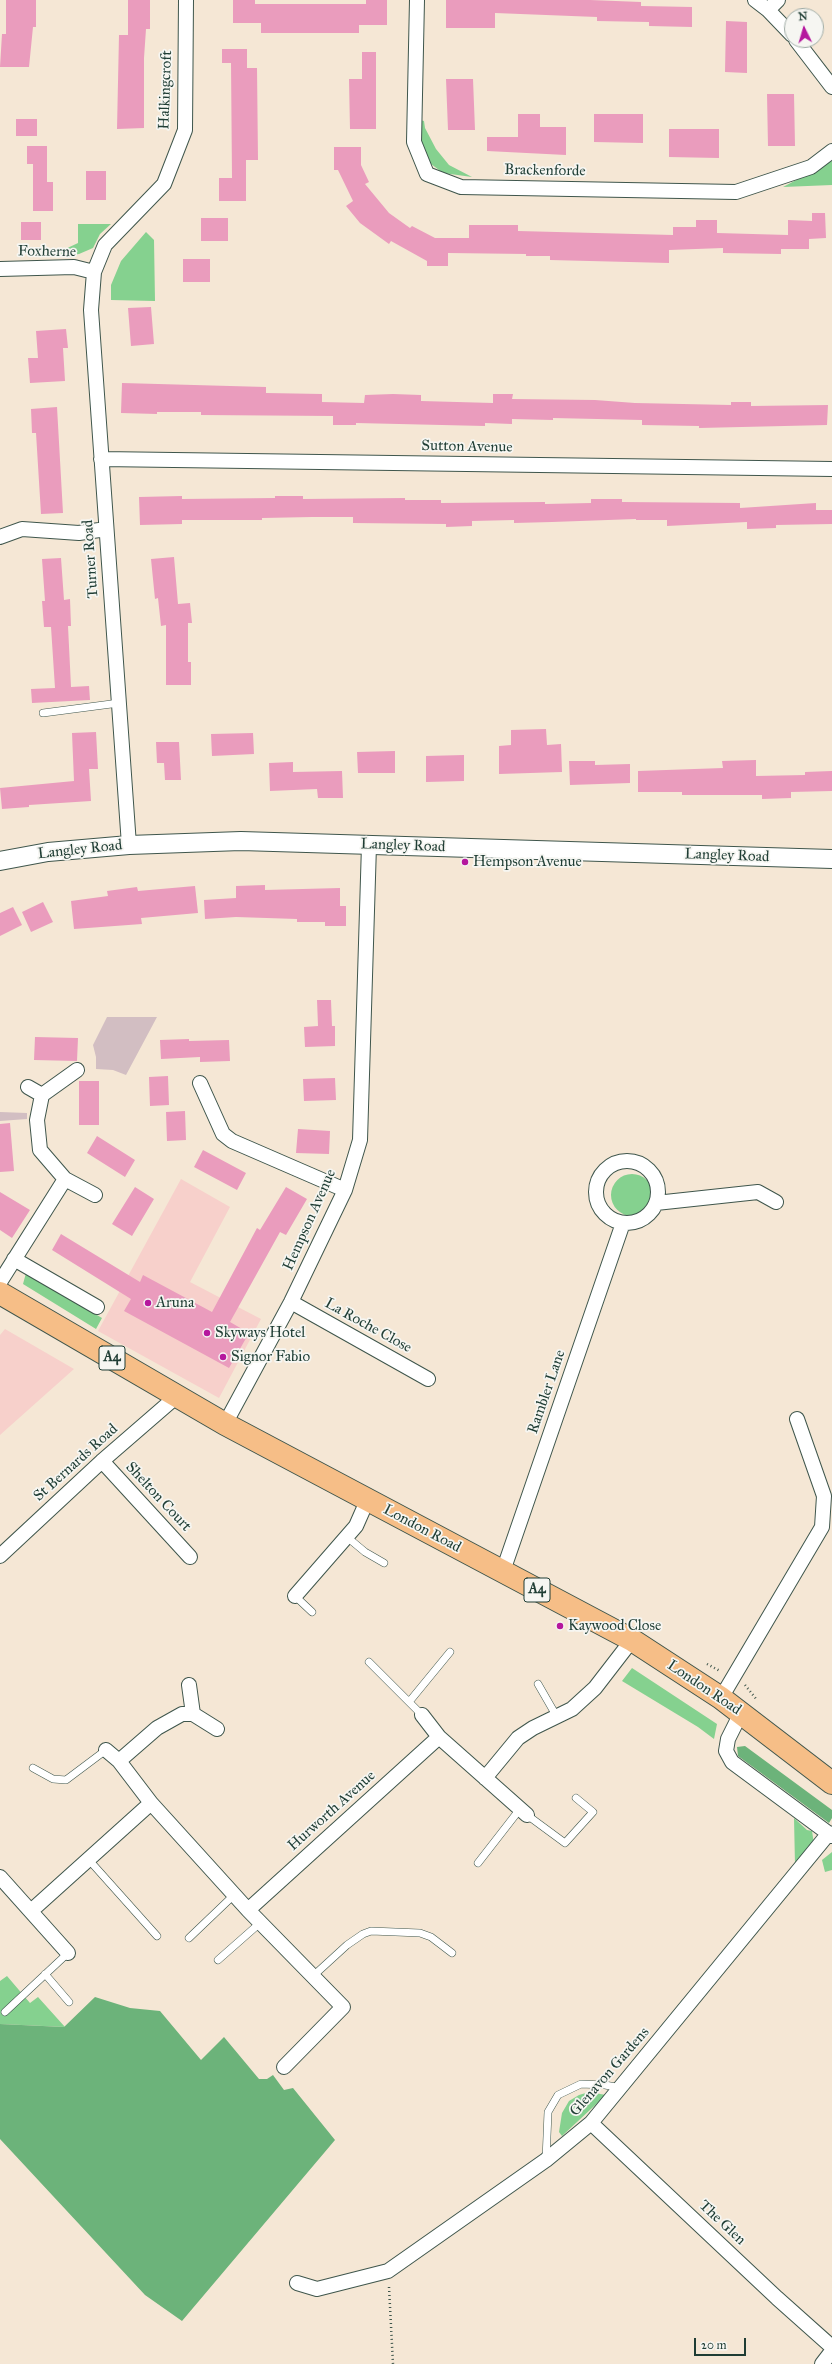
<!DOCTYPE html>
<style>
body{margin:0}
#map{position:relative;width:832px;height:2364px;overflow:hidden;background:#f5e7d5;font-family:"IM FELL Great Primer",serif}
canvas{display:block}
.north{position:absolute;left:784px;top:8px;width:40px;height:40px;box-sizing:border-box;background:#f6f6f2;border:1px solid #a0aca6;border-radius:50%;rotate:355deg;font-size:11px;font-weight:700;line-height:16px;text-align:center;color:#1f3d34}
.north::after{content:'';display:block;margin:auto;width:14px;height:18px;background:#b5179e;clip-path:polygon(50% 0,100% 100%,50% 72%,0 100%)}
.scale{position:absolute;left:694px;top:2338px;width:52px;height:18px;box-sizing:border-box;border:2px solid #1f3d34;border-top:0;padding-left:5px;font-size:12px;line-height:14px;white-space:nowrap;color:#1f3d34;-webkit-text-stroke:3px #f6f6f2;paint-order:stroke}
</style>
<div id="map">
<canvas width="832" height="2364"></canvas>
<div class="north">N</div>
<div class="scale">20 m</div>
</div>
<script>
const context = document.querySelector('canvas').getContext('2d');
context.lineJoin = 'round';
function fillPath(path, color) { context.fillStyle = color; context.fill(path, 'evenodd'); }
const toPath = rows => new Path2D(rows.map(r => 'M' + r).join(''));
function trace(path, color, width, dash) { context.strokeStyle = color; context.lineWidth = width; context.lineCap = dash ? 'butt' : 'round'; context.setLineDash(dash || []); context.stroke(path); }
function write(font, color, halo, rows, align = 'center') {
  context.font = font + ' "IM FELL Great Primer",serif'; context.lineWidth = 3.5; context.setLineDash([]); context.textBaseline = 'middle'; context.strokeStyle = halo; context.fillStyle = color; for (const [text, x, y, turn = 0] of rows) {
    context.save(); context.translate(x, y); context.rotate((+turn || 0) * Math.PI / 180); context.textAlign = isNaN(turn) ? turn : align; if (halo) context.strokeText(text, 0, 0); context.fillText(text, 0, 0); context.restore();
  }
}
const built = toPath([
 [181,1179,230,1207,190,1282,261,1319,219,1398,98,1331],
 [5,1329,74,1369,0,1435,0,1335]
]);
const industrial = toPath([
 [107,1017,157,1017,126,1075,113,1070,96,1069,96,1057,93,1045],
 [0,1112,27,1113,27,1119,0,1121]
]);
const green = toPath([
 [420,120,424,121,425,128,436,149,449,165,472,177,443,173,431,164,422,152,419,142],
 [832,161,832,185,783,187],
 [78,224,111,224,100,234,93,248,79,254,61,257,61,251,78,243],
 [146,232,154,240,155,301,111,300,111,285,121,261],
 '611 1195a21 21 0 1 1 42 0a21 21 0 1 1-42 0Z',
 [26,1273,102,1318,96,1329,23,1284],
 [632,1668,717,1724,714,1739,698,1727,622,1681],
 [794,1818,807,1830,812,1831,814,1844,795,1865],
 [832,1852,832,1870,825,1872,822,1860],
 [7,1976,30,2003,38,1997,65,2027,0,2024,0,1981],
 [589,2092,606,2095,562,2136,559,2132,562,2113,569,2101,579,2095]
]);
const forest = toPath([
 [745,1746,832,1810,832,1818,829,1823,738,1756,737,1747],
 [95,1997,130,2008,160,2011,201,2060,224,2037,259,2079,267,2079,273,2075,284,2090,293,2088,335,2140,182,2321,145,2295,0,2139,0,2024,64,2027]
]);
const building = toPath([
 [6,0,36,0,36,27,33,27,29,67,0,67,2,34,6,34],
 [128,0,150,0,150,29,146,29,144,58,144,128,117,129,119,35,128,35],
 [233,0,255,0,255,4,366,4,366,0,387,0,387,25,359,25,359,33,261,33,261,23,233,23],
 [446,0,590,0,641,2,641,6,692,7,692,27,649,26,649,22,597,21,597,17,495,13,495,28,446,28],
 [726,21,747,22,747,73,725,72],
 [222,49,247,49,247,68,257,68,258,160,246,160,246,201,219,201,219,178,232,178,231,63,222,63],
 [362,52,376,52,376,129,350,129,349,79,362,79],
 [446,79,473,79,475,130,448,130],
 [767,94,794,94,795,146,768,146],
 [518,114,540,114,540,127,566,127,566,155,487,151,487,137,518,137],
 [594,114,643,114,643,143,594,142],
 [16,119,37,119,37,136,16,136],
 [669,129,719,129,719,158,669,157],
 [27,146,47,146,47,182,53,182,53,211,33,211,33,164,27,164],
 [334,147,361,147,361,165,369,182,365,184,389,213,410,228,412,226,435,238,469,238,469,225,518,225,518,231,673,235,673,227,696,227,696,220,717,220,717,233,788,235,788,220,812,221,812,213,825,213,826,238,809,239,809,249,781,249,781,254,723,253,723,248,669,250,669,263,550,260,550,256,526,256,526,254,448,253,448,266,427,266,427,261,391,241,389,244,360,223,346,206,353,201,338,170,334,170],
 [86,171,106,171,106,200,86,200],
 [201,218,228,218,228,241,201,241],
 [21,222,41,222,41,240,21,240],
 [183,259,210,259,210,282,183,282],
 [151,307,154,344,131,346,128,308],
 [66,329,68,348,63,348,65,381,30,383,28,358,38,358,36,331],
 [122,383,266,387,266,393,322,394,322,402,364,403,365,395,393,394,421,395,421,401,493,403,493,394,513,394,512,399,595,400,635,403,731,405,731,402,751,402,751,406,828,405,827,425,699,428,699,426,642,425,642,420,553,418,553,420,512,419,512,424,485,423,485,426,356,423,356,425,333,425,333,416,201,415,201,412,157,412,157,414,121,413],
 [57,407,63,513,41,514,36,433,32,433,31,409],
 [182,496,182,499,275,498,275,496,303,496,303,499,405,498,405,500,441,500,441,503,545,502,545,504,591,503,591,499,622,499,622,502,740,503,740,508,816,503,816,510,832,510,832,524,776,525,776,528,747,529,747,522,667,526,667,520,636,520,636,519,552,522,514,523,514,520,472,521,472,526,446,527,446,524,353,523,353,517,312,517,262,518,262,520,182,520,182,524,140,525,139,497],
 [174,557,178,604,190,603,192,623,188,623,188,662,191,662,191,685,166,685,166,625,161,626,158,598,155,599,151,559],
 [61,558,64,600,70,599,71,626,68,626,71,687,89,686,90,700,32,703,31,689,55,688,51,627,44,627,42,601,45,601,42,559],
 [546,729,547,745,561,744,562,772,499,774,499,746,511,745,511,730],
 [96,732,98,769,89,769,91,801,29,805,29,807,2,809,0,788,74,781,72,733],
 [253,733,254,754,212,756,211,734],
 [156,742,179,742,181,780,165,780,164,763,157,763],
 [395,751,395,773,358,773,357,752],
 [464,755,464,781,426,782,426,756],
 [756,760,756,776,805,775,805,772,832,771,832,791,791,792,791,798,762,799,762,795,682,795,682,792,638,792,638,771,723,768,722,761],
 [569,761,595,761,595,765,630,764,630,783,570,785],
 [293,762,293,772,342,771,343,798,318,798,317,789,270,791,269,763],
 [265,885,265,890,340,888,340,906,346,906,346,926,325,926,325,922,297,922,297,919,236,917,205,919,204,900,236,898,236,886],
 [195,886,198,913,141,918,142,924,74,929,71,901,108,896,107,891,137,887,138,891],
 [43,902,53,922,31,932,22,912],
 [13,907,22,925,0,936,0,913],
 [317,1000,331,1000,332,1026,335,1026,335,1046,305,1047,304,1027,318,1026],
 [35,1037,78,1038,77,1061,34,1060],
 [189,1039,189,1041,229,1040,230,1061,200,1062,200,1057,161,1059,160,1040],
 [168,1076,169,1105,150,1106,149,1077],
 [335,1078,336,1100,304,1101,303,1079],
 [79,1081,99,1081,99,1125,79,1125],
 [185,1111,186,1140,167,1141,166,1112],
 [10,1123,14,1171,0,1172,0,1124],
 [298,1129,330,1131,329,1154,296,1153],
 [97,1136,135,1160,125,1177,87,1153],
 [203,1150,246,1173,237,1190,194,1167],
 [135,1187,154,1199,132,1236,112,1224],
 [286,1187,307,1199,286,1235,280,1232,230,1322,249,1333,229,1368,124,1311,131,1299,52,1250,61,1234,140,1282,143,1275,212,1312,257,1228,260,1230],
 [0,1192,30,1210,12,1238,0,1230]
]);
const path = toPath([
 [707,1664,720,1671],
 [745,1685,757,1700],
 [389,2287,393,2364]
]);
const service = toPath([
 [43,713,119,703],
 [347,1537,365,1552,384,1563],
 [295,1596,312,1612],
 [369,1662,422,1715],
 [538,1684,557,1717],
 [409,1702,450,1652],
 [33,1768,53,1779,66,1780,106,1750],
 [527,1815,565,1843,593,1812,576,1798],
 [89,1860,157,1936],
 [478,1863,520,1809],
 [189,1938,234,1895],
 [218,1960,260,1923],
 [45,1974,69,2002],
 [312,1977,347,1945,363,1934,371,1931,420,1933,431,1937,452,1953],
 [5,2012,68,1953],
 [546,2160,548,2112,558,2095,581,2084,605,2085,621,2088]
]);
const minor = toPath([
 [417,0,414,142,427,174,461,187,736,192,811,167,832,151],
 [755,0,768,10,792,35],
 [768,10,778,0],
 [796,40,832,87],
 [0,269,74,267,94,272],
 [101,459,832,469],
 [0,537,22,529,79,533,106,529],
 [129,845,91,310,94,272,105,245,164,184,185,130,186,0],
 [200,1083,223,1134,232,1141,345,1190],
 [28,1087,42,1095,77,1070],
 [42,1095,37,1120,40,1150,65,1179,95,1195],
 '596 1192a31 31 0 1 1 62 0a31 31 0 1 1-62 0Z',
 [656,1203,758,1192,776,1202],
 [14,1259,97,1307],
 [0,1282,65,1179],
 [291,1302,428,1379],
 [225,1424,291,1302,345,1190,360,1140,369,845],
 [102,1461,190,1557],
 [0,1556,102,1461,177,1396],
 [503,1571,623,1223],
 [295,1596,356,1526,367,1501],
 [189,1685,193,1714],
 [721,1698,822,1527,824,1496,797,1419],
 [741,1713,728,1739,726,1751,732,1762,832,1836],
 [422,1715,439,1737,527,1815],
 [106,1750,119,1761,151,1803,248,1910,343,2007,284,2067],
 [119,1761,157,1728,182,1714,193,1714,217,1729],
 [485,1778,518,1738,533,1728,572,1709,595,1688,632,1640],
 [0,1877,68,1953],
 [248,1910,439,1737],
 [31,1911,151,1803],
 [591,2123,777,2298,832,2347],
 [297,2283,317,2289,388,2271,546,2160,591,2123,829,1833],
 [822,2364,832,2351]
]);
const tertiary = toPath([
 [0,861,48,852,129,845,241,841,832,859]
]);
const primary = toPath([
 [0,1293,225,1424,632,1640,721,1698,832,1783]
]);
const markers = [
 [465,862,4,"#b5179e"],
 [148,1303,4,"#b5179e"],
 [207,1333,4,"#b5179e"],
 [223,1357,4,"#b5179e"],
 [560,1626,4,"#b5179e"]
];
const shields = [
 [112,1358,26],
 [537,1590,26]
];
const shieldNames = [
 ["A4",112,1358],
 ["A4",537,1590]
];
const streetNames = [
 ["Halkingcroft",166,90,-88],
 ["Brackenforde",545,171,1],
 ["Foxherne",47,252,1],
 ["Sutton Avenue",467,447,1],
 ["Turner Road",91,559,-94],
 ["Langley Road",403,846,2],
 ["Langley Road",80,850,-6],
 ["Langley Road",727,856,2],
 ["Hempson Avenue",310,1220,-66],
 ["La Roche Close",368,1326,29],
 ["Rambler Lane",547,1392,-71],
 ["St Bernards Road",76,1463,-42],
 ["Shelton Court",158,1497,47],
 ["London Road",422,1529,28],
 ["London Road",704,1688,34],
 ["Hurworth Avenue",332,1811,-42],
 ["Glenavon Gardens",610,2072,-49],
 ["The Glen",722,2223,43]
];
const poiNames = [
 ["Hempson Avenue",473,862],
 ["Aruna",156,1303],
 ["Skyways Hotel",215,1333],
 ["Signor Fabio",231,1357],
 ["Kaywood Close",568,1626]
];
fillPath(built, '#f7d0cb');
fillPath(industrial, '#d2bec2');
fillPath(green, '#85d18f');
fillPath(forest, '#6cb37a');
fillPath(building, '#ea9cbd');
trace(service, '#3f564c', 8);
trace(minor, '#3f564c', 16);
trace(tertiary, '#3f564c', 20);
trace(primary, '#3f564c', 24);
trace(path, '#3f564c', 2.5, [1, 3]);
trace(service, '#fff', 7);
trace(minor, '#fff', 14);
trace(tertiary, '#fff', 18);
trace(primary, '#f6be87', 22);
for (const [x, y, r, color] of markers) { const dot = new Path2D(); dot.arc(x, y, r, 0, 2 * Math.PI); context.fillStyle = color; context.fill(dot); trace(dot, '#f6f6f2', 1.5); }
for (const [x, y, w] of shields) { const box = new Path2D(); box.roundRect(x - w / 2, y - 12, w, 24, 3); context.fillStyle = '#f6f6f2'; context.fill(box); trace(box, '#1f3d34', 1); }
write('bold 14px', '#1f3d34', null, shieldNames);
write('15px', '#1f3d34', '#f6f6f2', streetNames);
write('15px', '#1f3d34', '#f6f6f2', poiNames, 'left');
</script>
